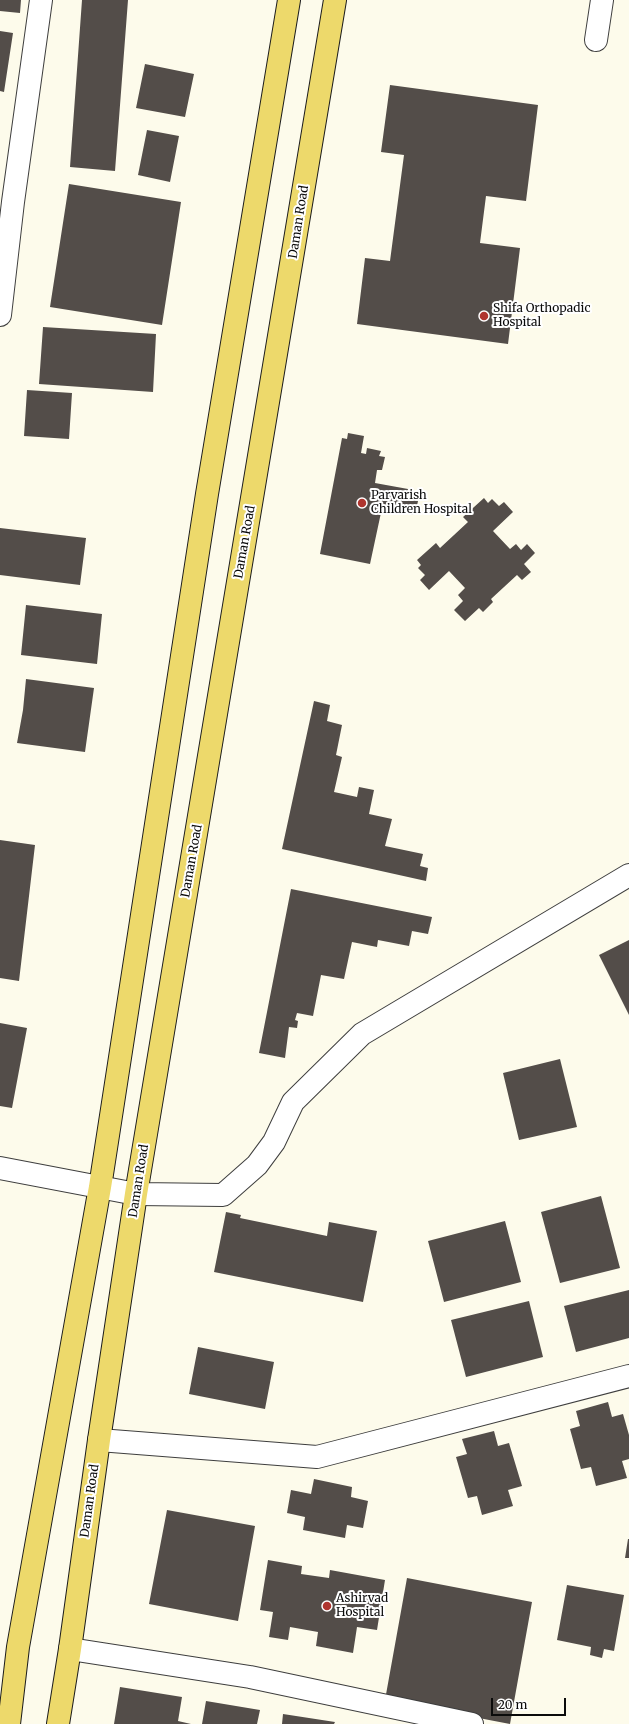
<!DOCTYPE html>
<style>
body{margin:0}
#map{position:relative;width:629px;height:1724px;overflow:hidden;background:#fdfbeb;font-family:Merriweather,serif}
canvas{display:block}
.scale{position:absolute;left:491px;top:1698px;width:75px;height:18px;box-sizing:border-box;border:2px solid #0b0b0b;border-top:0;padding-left:5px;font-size:12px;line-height:14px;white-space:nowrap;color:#0b0b0b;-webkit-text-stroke:3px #fff;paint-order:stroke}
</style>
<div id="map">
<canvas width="629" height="1724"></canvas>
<div class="scale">20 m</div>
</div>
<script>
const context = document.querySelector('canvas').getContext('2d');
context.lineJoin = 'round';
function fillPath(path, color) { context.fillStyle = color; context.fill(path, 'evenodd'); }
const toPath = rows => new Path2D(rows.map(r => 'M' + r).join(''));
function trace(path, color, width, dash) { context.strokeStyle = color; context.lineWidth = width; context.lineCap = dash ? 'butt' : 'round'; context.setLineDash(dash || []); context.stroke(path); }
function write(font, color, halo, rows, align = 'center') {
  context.font = font + ' Merriweather,serif'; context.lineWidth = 4; context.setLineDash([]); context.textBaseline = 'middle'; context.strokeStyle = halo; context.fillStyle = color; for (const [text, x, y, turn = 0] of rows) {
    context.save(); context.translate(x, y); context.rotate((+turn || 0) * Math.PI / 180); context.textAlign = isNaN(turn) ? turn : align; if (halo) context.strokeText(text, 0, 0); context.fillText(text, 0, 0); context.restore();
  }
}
const building = toPath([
 [0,0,21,0,20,13,0,11],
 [82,0,128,0,115,171,70,167],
 [0,31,13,33,4,92,0,91],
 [145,64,194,74,185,117,136,108],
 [390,85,538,105,526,201,486,196,480,243,520,248,508,344,357,324,365,258,390,261,404,155,381,152],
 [147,130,179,136,170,182,138,175],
 [69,184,181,202,162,325,50,307],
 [43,327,156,334,153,392,39,384],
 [27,390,72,393,69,439,24,436],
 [348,433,364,436,361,453,366,454,367,448,381,451,379,456,385,457,382,470,377,470,375,483,408,489,406,498,418,501,415,515,382,508,370,564,320,554,342,438,347,439],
 [484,498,488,503,492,499,499,506,504,502,513,512,493,531,510,549,516,544,521,550,527,544,535,553,524,564,531,572,522,580,517,575,491,599,493,602,483,612,479,608,465,621,454,610,463,601,458,595,465,588,449,571,429,590,420,580,425,575,418,568,421,565,417,560,436,543,440,548,468,522,463,517],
 [0,528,86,538,80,585,0,575],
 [26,605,102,614,97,664,21,655],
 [26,679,94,688,85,752,17,743,23,710],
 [314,701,330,705,327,721,342,725,336,755,342,757,334,792,357,797,359,787,374,790,369,814,392,819,385,846,423,854,420,866,428,868,426,881,282,849],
 [0,840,35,845,19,981,0,978],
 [291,889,432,917,428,934,412,931,409,946,378,940,377,947,352,942,344,979,321,975,313,1016,297,1013,295,1020,298,1021,297,1028,289,1027,285,1058,259,1053],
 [629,940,629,1015,599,955],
 [0,1023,27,1028,12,1108,0,1106],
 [560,1059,577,1127,519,1140,503,1073],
 [601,1196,620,1268,560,1283,541,1212],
 [226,1212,241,1215,240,1218,327,1236,329,1222,377,1231,363,1302,214,1272],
 [505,1221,521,1282,444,1302,428,1241],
 [629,1290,629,1338,576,1352,564,1306],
 [529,1301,543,1357,466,1377,451,1320],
 [198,1347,274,1362,265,1409,189,1394],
 [608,1402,612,1417,623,1414,629,1435,629,1459,622,1461,627,1478,596,1486,591,1467,581,1469,570,1429,580,1426,576,1411],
 [494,1431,498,1446,509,1443,522,1486,508,1490,513,1506,482,1515,477,1496,468,1498,456,1457,467,1454,462,1439],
 [314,1479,352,1487,351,1497,368,1501,363,1528,347,1525,345,1538,303,1530,305,1517,287,1513,291,1490,311,1494],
 [167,1510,255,1526,238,1621,149,1604],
 [628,1539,629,1539,629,1558,625,1558],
 [268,1560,302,1566,301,1574,329,1578,330,1570,385,1580,377,1630,357,1627,353,1653,316,1646,318,1632,290,1627,288,1640,269,1637,273,1612,260,1610],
 [407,1578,532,1602,510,1724,385,1700],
 [567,1585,624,1595,614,1651,604,1649,602,1658,590,1655,591,1647,557,1640],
 [120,1687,182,1697,178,1721,191,1724,114,1724],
 [206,1701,260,1710,257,1724,202,1724],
 [283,1714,335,1722,334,1724,282,1724]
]);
const minor = toPath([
 [596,40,602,0],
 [0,315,13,202,41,0],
 [0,1168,136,1194,223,1195,257,1165,274,1142,293,1102,362,1034,629,875],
 [99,1440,317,1457,629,1376],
 [70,1649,250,1677,472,1724]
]);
const primary = toPath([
 [9,1724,18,1647,100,1187,207,494,289,0],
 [58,1724,70,1649,99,1440,136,1194,335,0]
]);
const markers = [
 [484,316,5,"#af352f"],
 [362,503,5,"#af352f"],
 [327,1606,5,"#af352f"]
];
const streetNames = [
 ["Daman Road",299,222,-81],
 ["Daman Road",245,542,-80],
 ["Daman Road",192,861,-80],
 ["Daman Road",139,1181,-81],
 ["Daman Road",90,1501,-82]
];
const poiNames = [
 ["Shifa Orthopadic",493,309],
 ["Hospital",493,323],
 ["Parvarish",371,496],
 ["Children Hospital",371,510],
 ["Ashirvad",336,1599],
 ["Hospital",336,1613]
];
fillPath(building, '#534d49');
trace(minor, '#3e3e3e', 24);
trace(primary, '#1c1c1c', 24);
trace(minor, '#fff', 22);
trace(primary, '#edd96b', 22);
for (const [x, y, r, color] of markers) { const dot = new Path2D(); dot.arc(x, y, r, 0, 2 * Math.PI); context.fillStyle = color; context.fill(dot); trace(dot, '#fff', 1.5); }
write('12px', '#0b0b0b', '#fff', streetNames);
write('12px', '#0b0b0b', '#fff', poiNames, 'left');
</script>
